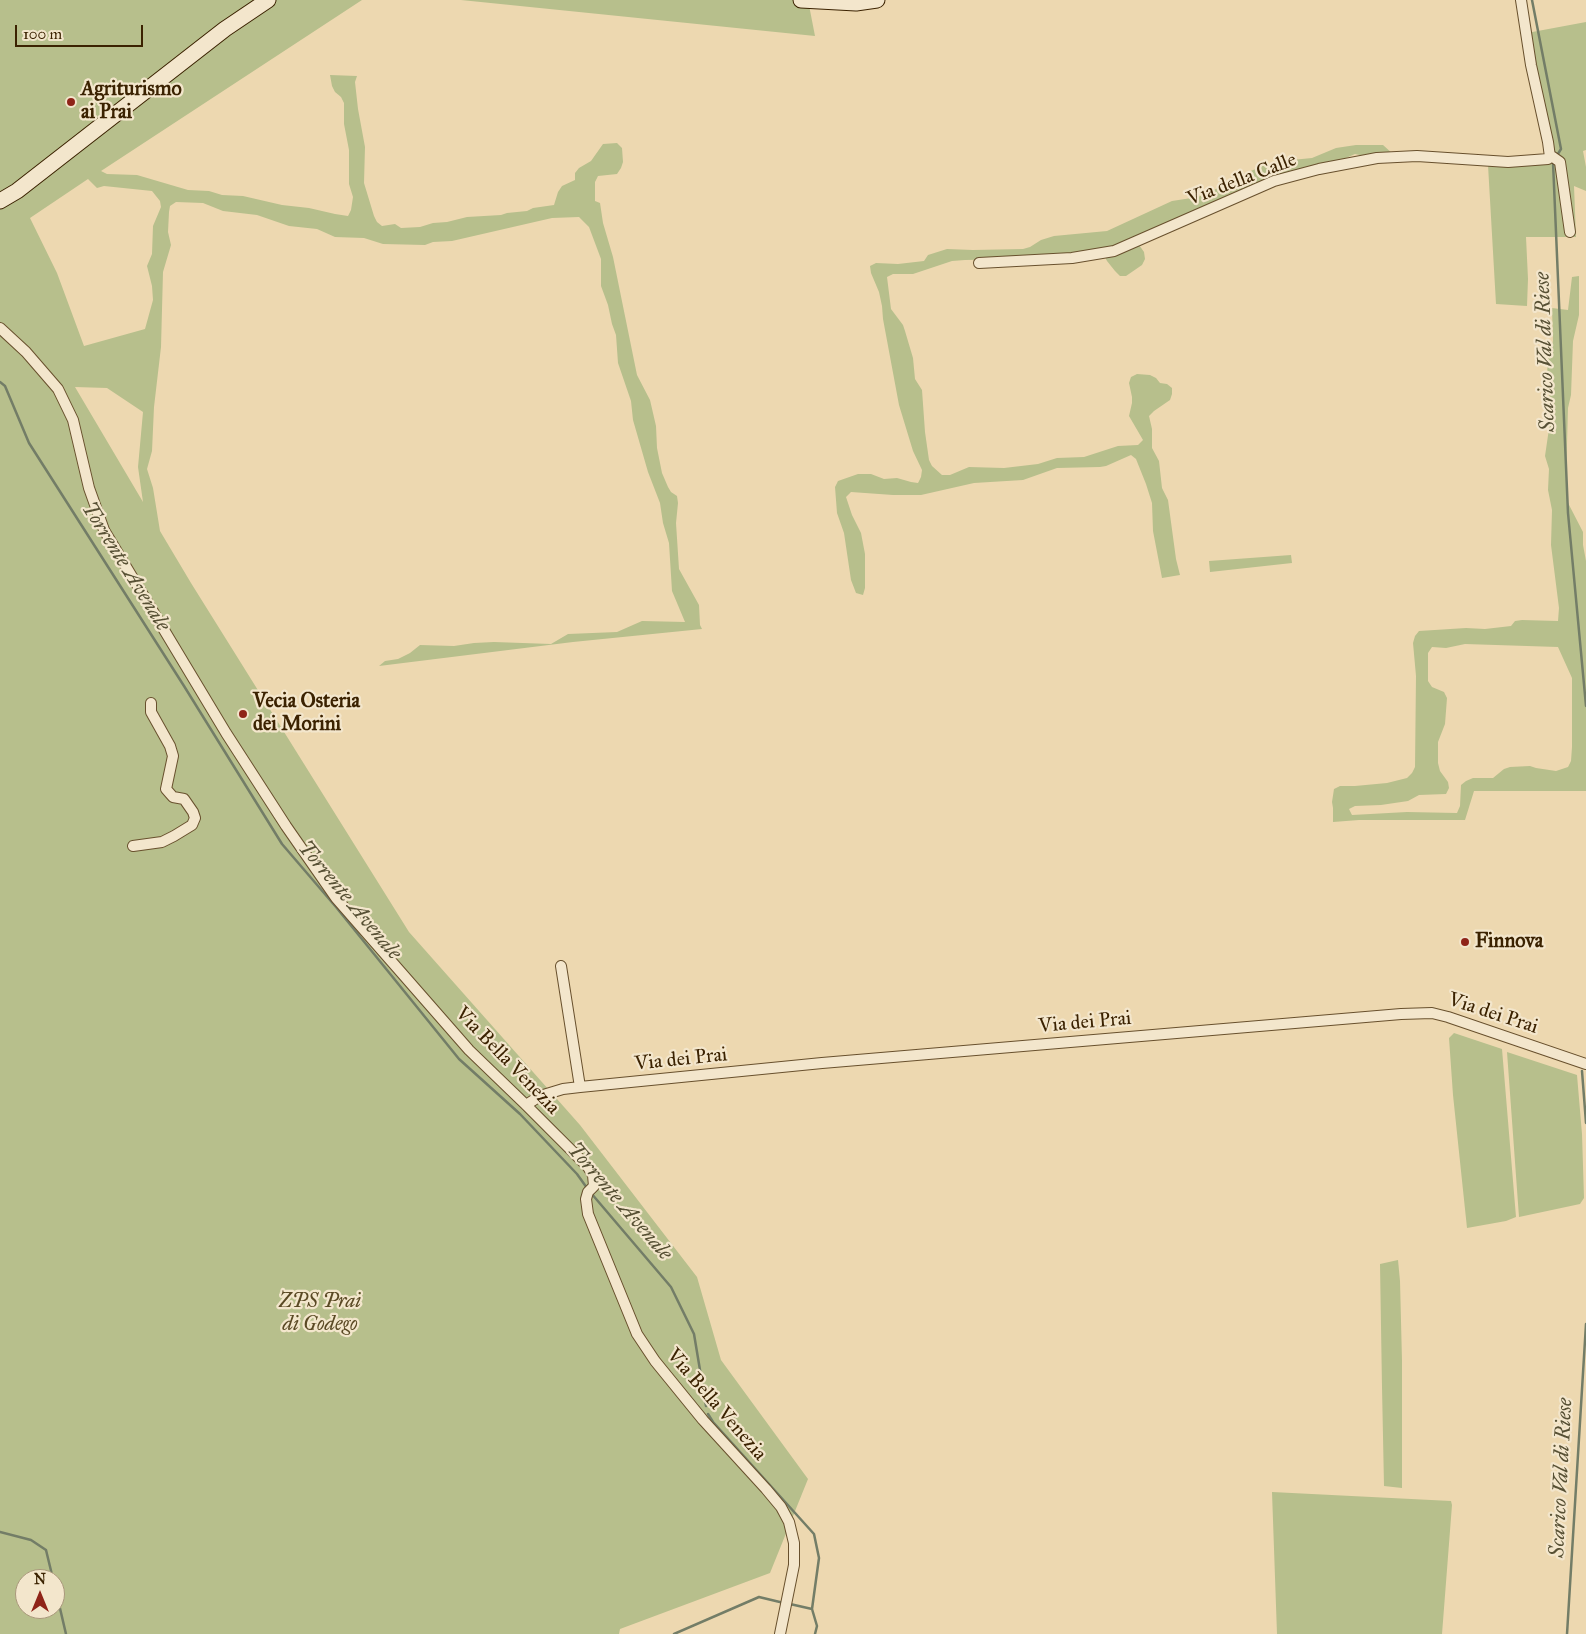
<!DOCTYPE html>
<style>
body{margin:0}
#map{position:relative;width:1586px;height:1634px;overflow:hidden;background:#edd8b0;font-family:"IM FELL Great Primer",serif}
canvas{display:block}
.north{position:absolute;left:15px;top:1569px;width:50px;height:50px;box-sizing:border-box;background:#f3e6cc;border:1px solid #a9987b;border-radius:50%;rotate:0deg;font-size:14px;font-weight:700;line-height:20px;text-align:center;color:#3b2201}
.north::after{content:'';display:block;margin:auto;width:18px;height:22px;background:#8f2418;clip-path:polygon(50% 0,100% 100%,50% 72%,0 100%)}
.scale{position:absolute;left:15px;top:25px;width:128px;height:22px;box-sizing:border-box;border:2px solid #3b2201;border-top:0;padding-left:6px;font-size:15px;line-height:18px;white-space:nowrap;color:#3b2201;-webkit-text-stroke:4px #f3e6cc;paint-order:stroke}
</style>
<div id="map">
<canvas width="1586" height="1634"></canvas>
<div class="north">N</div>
<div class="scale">100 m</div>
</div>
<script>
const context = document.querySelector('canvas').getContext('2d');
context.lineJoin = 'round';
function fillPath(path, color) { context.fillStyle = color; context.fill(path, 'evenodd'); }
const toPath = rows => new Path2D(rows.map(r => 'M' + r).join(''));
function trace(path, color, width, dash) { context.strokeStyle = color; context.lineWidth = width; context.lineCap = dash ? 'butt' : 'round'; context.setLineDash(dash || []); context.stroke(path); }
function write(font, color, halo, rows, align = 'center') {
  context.font = font + ' "IM FELL Great Primer",serif'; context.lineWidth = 4.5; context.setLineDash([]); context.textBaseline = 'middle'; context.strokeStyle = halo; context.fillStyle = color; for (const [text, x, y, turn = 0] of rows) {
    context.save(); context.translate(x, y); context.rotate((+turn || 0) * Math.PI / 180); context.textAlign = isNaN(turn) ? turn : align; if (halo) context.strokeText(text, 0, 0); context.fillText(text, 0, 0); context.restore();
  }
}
const green = toPath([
 [0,0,362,0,101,171,107,174,137,175,188,190,209,191,222,195,243,196,282,205,309,208,335,214,348,216,351,210,353,197,349,184,349,150,344,124,344,103,341,97,335,92,332,86,330,75,357,76,355,82,358,109,365,147,364,183,374,216,377,222,382,226,395,224,401,228,420,227,433,223,447,222,467,217,501,215,507,213,527,211,533,208,554,205,558,192,562,186,575,180,575,173,579,168,591,161,603,144,617,143,622,148,623,162,621,168,617,174,598,176,595,182,595,201,600,203,603,223,613,257,637,375,650,400,656,426,657,448,662,473,668,487,671,492,677,496,678,503,676,523,679,569,699,605,700,625,702,629,573,642,379,666,385,661,398,659,410,653,420,645,454,646,474,643,494,642,551,644,568,634,617,632,642,621,685,622,672,591,669,543,663,523,660,503,648,472,633,420,631,401,618,363,616,335,612,324,608,305,601,286,601,259,589,227,579,217,552,218,452,241,433,242,425,245,383,244,364,238,335,237,317,229,289,226,257,215,223,211,203,203,176,202,170,206,169,212,168,232,171,245,163,272,161,347,154,407,152,451,147,469,153,488,160,531,191,583,409,932,580,1125,697,1277,721,1360,808,1479,770,1573,620,1629,619,1634,0,1634],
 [88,179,97,188,104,186,152,191,160,201,161,207,153,226,152,254,147,266,152,286,153,300,145,329,84,346,57,273,30,218],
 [75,387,107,388,143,412,138,467,143,502],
 [25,1579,55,1579,55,1609,25,1609],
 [461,0,808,0,815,36],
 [1586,22,1586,150,1583,151,1586,167,1586,191,1574,186,1576,237,1526,237,1528,279,1527,306,1496,304,1488,165,1477,164,1557,162,1527,33],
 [1356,145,1383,145,1393,154,1383,160,1355,154,1328,166,1320,164,1314,165,1232,193,1165,226,1144,232,1139,236,1137,242,1144,252,1145,259,1142,265,1126,276,1120,276,1115,271,1107,261,1104,255,1052,254,1014,259,965,260,952,261,913,274,893,274,887,277,891,309,903,325,905,331,913,358,915,379,922,390,925,432,929,460,932,466,942,475,950,475,969,467,1004,468,1038,464,1057,458,1084,457,1118,446,1138,445,1143,440,1129,416,1132,403,1132,397,1129,383,1131,377,1137,374,1150,375,1156,378,1160,383,1167,384,1172,388,1172,394,1170,400,1154,411,1149,416,1152,429,1152,448,1159,461,1162,488,1168,500,1176,559,1180,575,1162,578,1153,531,1152,503,1146,484,1136,459,1131,455,1106,466,1100,467,1057,468,1023,480,974,483,921,495,893,495,851,492,846,497,852,515,861,533,865,554,865,588,863,595,856,593,851,580,844,533,837,513,835,487,838,481,858,474,871,474,884,479,897,478,911,482,918,483,921,477,922,470,913,451,899,405,883,319,882,306,879,292,871,273,870,266,876,263,898,264,924,261,928,255,947,249,973,250,1023,249,1030,247,1041,240,1054,236,1107,231,1172,201,1198,197,1236,180,1246,173,1265,165,1292,160,1312,158,1336,148],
 [1579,276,1579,315,1573,341,1571,395,1568,408,1566,480,1567,501,1583,532,1583,545,1586,561,1586,791,1474,791,1465,820,1359,820,1333,822,1333,808,1332,802,1334,789,1340,786,1355,786,1387,783,1407,778,1412,773,1415,767,1416,676,1413,643,1415,636,1419,631,1466,628,1485,629,1511,626,1515,621,1522,620,1558,621,1559,608,1551,545,1552,510,1548,490,1549,469,1545,456,1551,415,1549,402,1550,381,1547,374,1548,359,1553,341,1552,308,1568,310,1572,277],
 [1465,644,1558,647,1572,678,1572,747,1571,761,1568,767,1556,771,1536,768,1530,766,1510,767,1504,769,1493,778,1473,778,1466,781,1461,785,1460,806,1457,813,1407,812,1352,815,1349,809,1355,806,1381,805,1408,801,1419,795,1446,794,1449,788,1448,782,1440,771,1438,763,1438,742,1445,724,1447,698,1444,692,1432,687,1428,681,1428,653,1432,647,1446,648],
 [1291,555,1292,563,1210,572,1209,561],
 [1454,1033,1502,1049,1516,1217,1506,1221,1467,1228,1453,1095,1449,1038],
 [1507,1052,1577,1075,1582,1134,1584,1198,1580,1204,1519,1217],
 [1398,1260,1400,1281,1402,1361,1402,1488,1384,1486,1382,1387,1380,1264],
 [1272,1492,1451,1501,1452,1505,1442,1634,1277,1634]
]);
const stream = toPath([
 [1532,0,1561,149,1556,157],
 [1553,162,1568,513,1586,706],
 [0,382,5,386,29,443,184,686,282,844,336,907,459,1059,520,1114,577,1174,587,1188],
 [1582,1071,1586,1123],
 [591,1193,671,1287,694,1334,706,1406],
 [708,1414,713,1422,814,1534,819,1558,812,1609,817,1626,815,1634],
 [0,1532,31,1540,46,1550,53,1579],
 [55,1587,66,1634],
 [790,1604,812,1609],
 [674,1634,759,1597,784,1603],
 [1567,1634,1586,1324]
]);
const street = toPath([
 [1550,155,1560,162,1570,232],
 [979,263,1072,258,1114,251,1274,181,1319,169,1377,158,1417,156,1508,162,1548,159,1550,157,1548,142,1531,65,1521,0],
 [0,328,26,352,58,389,73,420,89,488,104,530,226,733,286,826,336,898,469,1050,526,1105,588,1167,593,1175,594,1186,588,1192,586,1199,588,1214,637,1334,655,1361,703,1420,766,1489,781,1507,789,1522,794,1543,794,1565,780,1634],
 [133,846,162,842,174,836,192,825,195,818,193,812,184,799,173,797,166,789,173,756,170,746,151,712,151,703],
 [561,966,580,1087],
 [526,1105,540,1096,563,1089,580,1087,822,1063,1401,1014,1432,1013,1448,1017,1586,1064]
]);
const secondary = toPath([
 [801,0,856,3,877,0],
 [0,201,17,191,225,29,268,0]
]);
const markers = [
 [71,102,5,"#8f2418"],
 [243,714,5,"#8f2418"],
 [1465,942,5,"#8f2418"]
];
const poiNames = [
 ["Agriturismo",81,90],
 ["ai Prai",81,113],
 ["Vecia Osteria",253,702],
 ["dei Morini",253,725],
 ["Finnova",1475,942]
];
const streetNames = [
 ["Via della Calle",1242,180,-21],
 ["Via dei Prai",1493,1014,18],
 ["Via dei Prai",1085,1023,-5],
 ["Via dei Prai",681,1060,-6],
 ["Via Bella Venezia",507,1061,46],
 ["Via Bella Venezia",716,1405,49]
];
const parkNames = [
 ["ZPS Prai",320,1302],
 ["di Godego",320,1325]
];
const waterNames = [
 ["Scarico Val di Riese",1546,352,-92],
 ["Torrente Avenale",125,567,58],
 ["Torrente Avenale",349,901,50],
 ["Torrente Avenale",619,1202,49],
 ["Scarico Val di Riese",1562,1478,-87]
];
fillPath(green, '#b7bf8c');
trace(stream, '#737d67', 2.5);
trace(street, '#68502d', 12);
trace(secondary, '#3b2201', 17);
trace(street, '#f3e6cc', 10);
trace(secondary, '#f3e6cc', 15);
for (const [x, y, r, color] of markers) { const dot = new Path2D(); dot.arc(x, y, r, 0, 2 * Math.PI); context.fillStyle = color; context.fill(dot); trace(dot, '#f3e6cc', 2); }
write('bold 20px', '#3b2201', '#f3e6cc', poiNames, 'left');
write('20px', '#3b2201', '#f3e6cc', streetNames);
write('italic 20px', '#5a4924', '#f3e6cc', parkNames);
write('italic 21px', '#575034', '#f3e6cc', waterNames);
</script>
